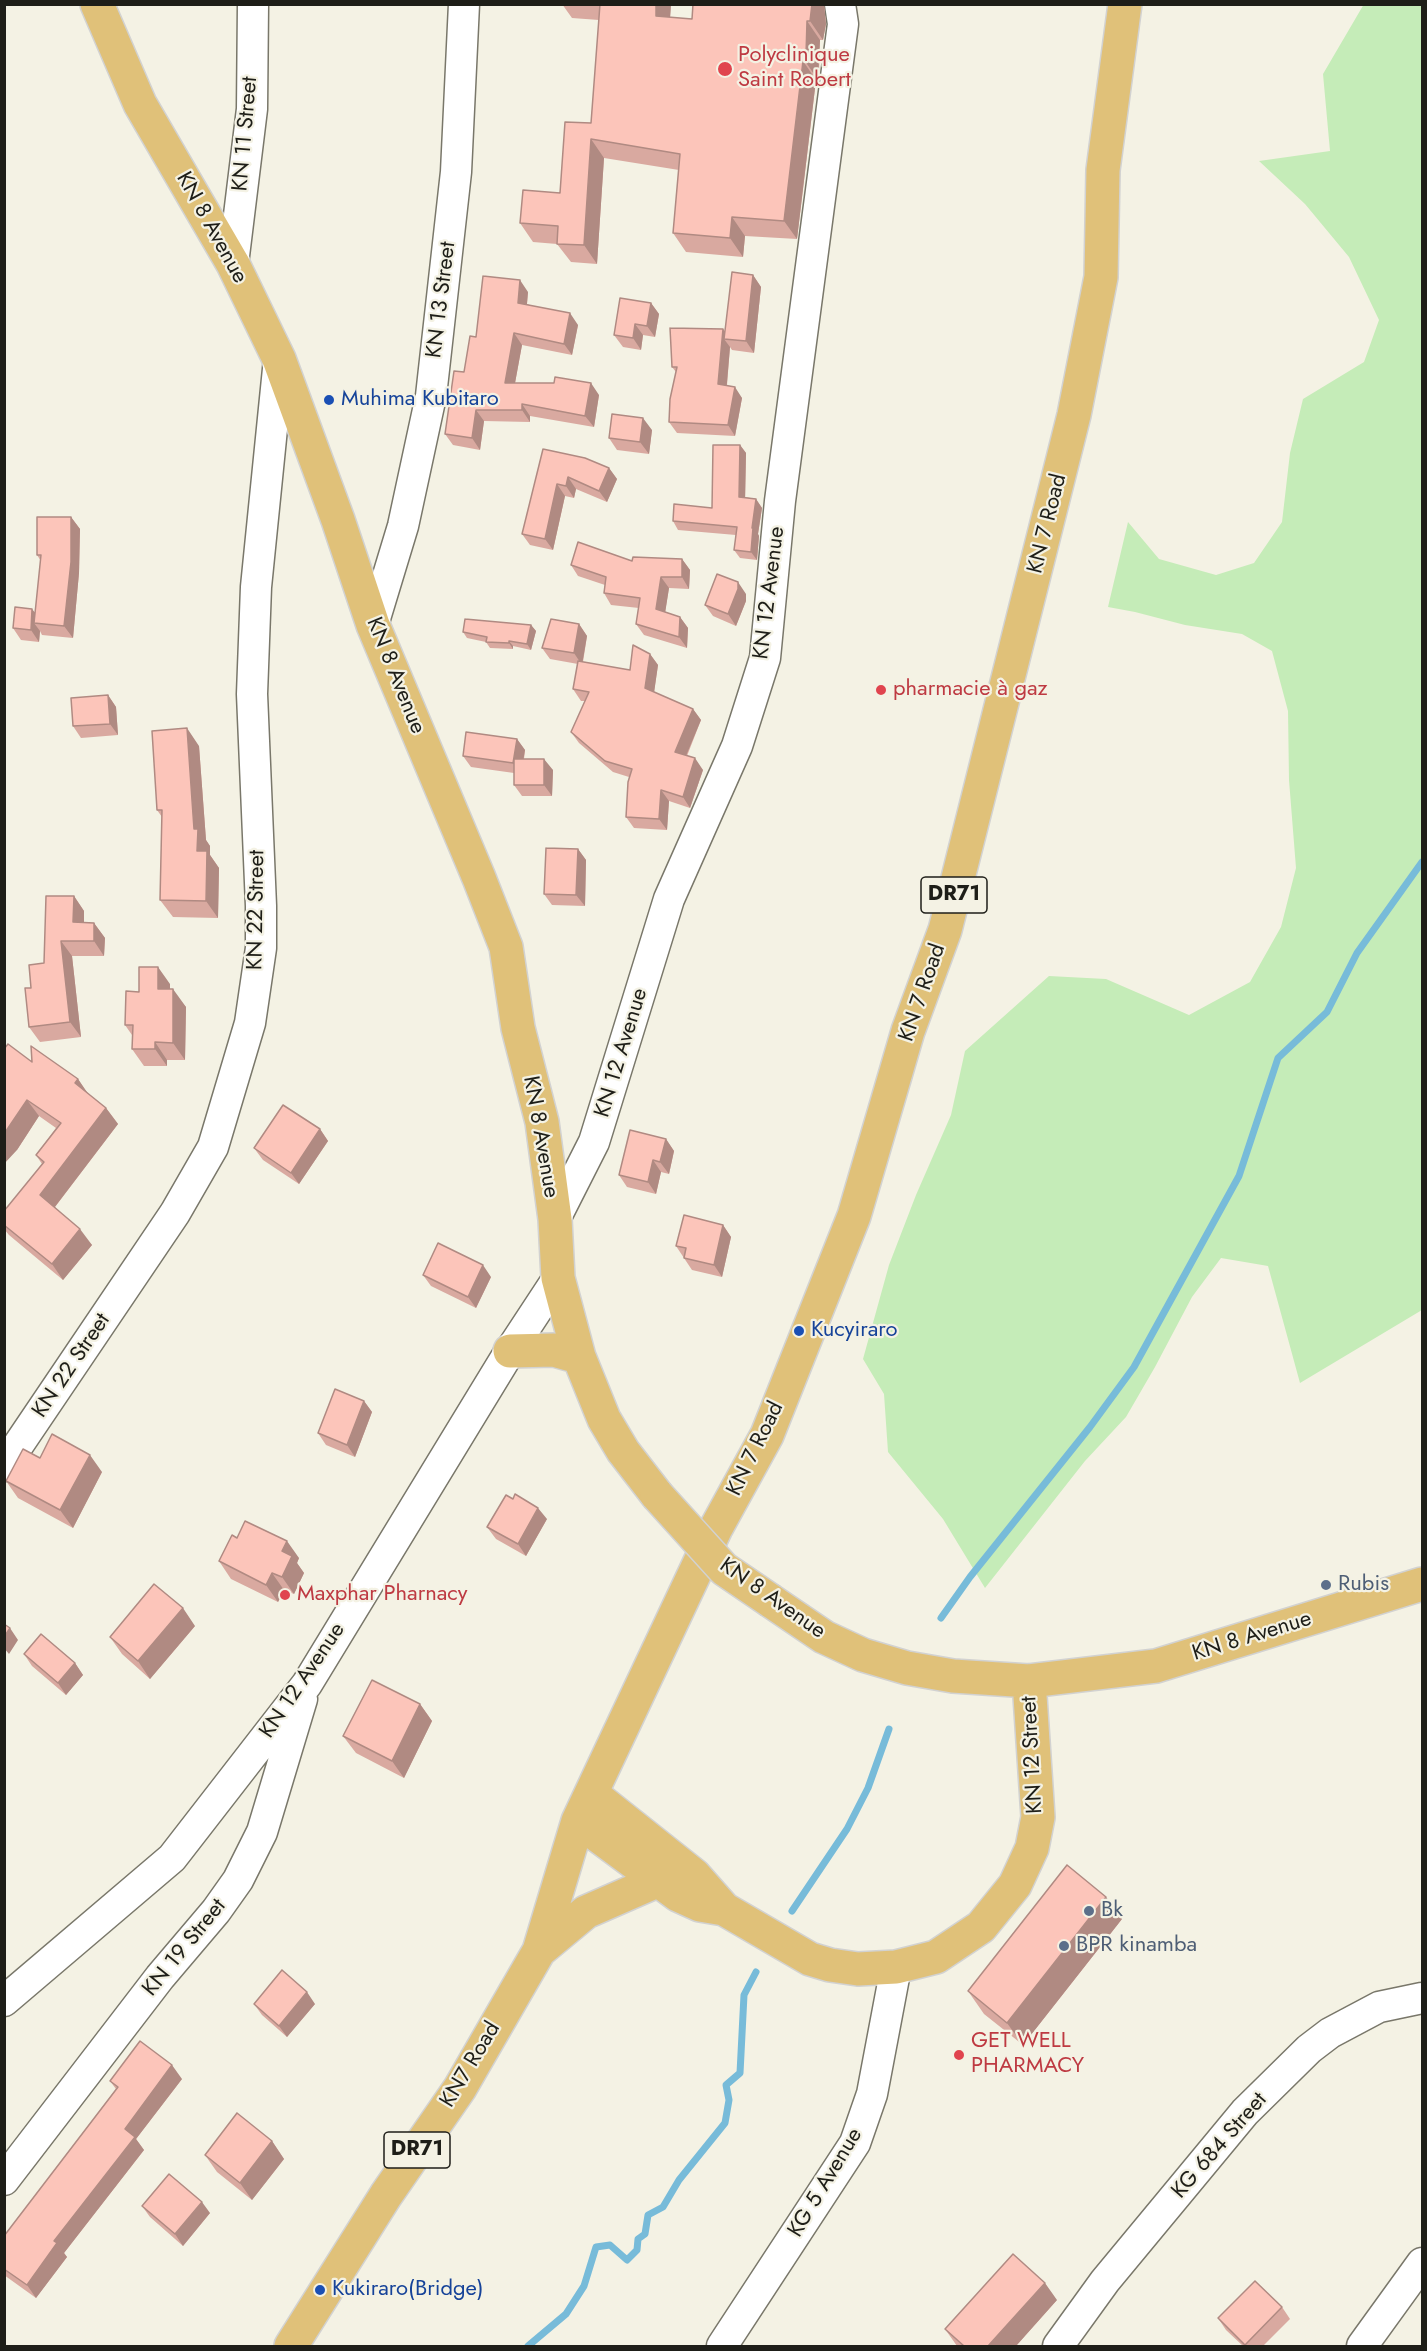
<!DOCTYPE html>
<meta charset="utf-8">
<style>
body{margin:0}
#map{position:relative;width:1427px;height:2351px;overflow:hidden;background:#f4f2e4;font-family:Jost,sans-serif}
canvas{display:block}
.frame{position:absolute;inset:0;border:6px solid #1e1e18;pointer-events:none}
</style>
<div id="map">
<canvas width="1427" height="2351"></canvas>
<div class="frame"></div>
</div>
<script>
const context = document.querySelector('canvas').getContext('2d');
context.lineJoin = 'round';
function fillPath(path, color) { context.fillStyle = color; context.fill(path, 'evenodd'); }
const toPath = rows => new Path2D(rows.map(r => 'M' + r).join(''));
function trace(path, color, width, dash) { context.strokeStyle = color; context.lineWidth = width; context.lineCap = dash ? 'butt' : 'round'; context.setLineDash(dash || []); context.stroke(path); }
function write(font, color, halo, rows, align = 'center') {
  context.font = font + ' Jost,sans-serif'; context.lineWidth = 4.5; context.setLineDash([]); context.textBaseline = 'middle'; context.strokeStyle = halo; context.fillStyle = color; for (const [text, x, y, turn = 0] of rows) {
    context.save(); context.translate(x, y); context.rotate((+turn || 0) * Math.PI / 180); context.textAlign = isNaN(turn) ? turn : align; if (halo) context.strokeText(text, 0, 0); context.fillText(text, 0, 0); context.restore();
  }
}
const green = toPath([
 [1364,4,1422,5,1422,1310,1300,1383,1268,1266,1221,1258,1192,1297,1155,1367,1126,1417,1085,1461,985,1588,943,1519,888,1452,884,1394,863,1359,889,1265,916,1195,951,1115,965,1051,1049,976,1106,979,1189,1015,1250,982,1281,927,1296,868,1289,780,1288,711,1272,651,1242,634,1185,625,1135,612,1108,607,1128,522,1159,559,1216,575,1254,563,1282,522,1290,453,1303,399,1364,362,1379,320,1349,257,1305,204,1259,161,1330,151,1323,74]
]);
const stream = toPath([
 [941,1618,970,1577,1090,1427,1134,1367,1239,1176,1278,1058,1327,1012,1357,953,1422,862],
 [792,1911,847,1829,868,1788,889,1729],
 [528,2346,566,2314,584,2286,596,2247,610,2245,627,2260,637,2250,638,2239,645,2234,648,2215,663,2207,679,2180,725,2123,729,2100,726,2085,740,2073,744,1995,756,1972]
]);
const minor = toPath([
 [233,264,252,109,253,4],
 [373,625,403,526,431,396,456,172,464,4],
 [555,1219,594,1142,669,899,737,746,765,658,780,501,843,24,840,4],
 [4,1466,175,1213,213,1147,250,1023,261,948,261,906,252,694,256,587,279,359],
 [4,2001,172,1858,307,1684,510,1351,558,1278],
 [4,2180,160,1977,216,1911,238,1880,262,1832,302,1699],
 [722,2346,855,2143,872,2094,896,1967],
 [1058,2346,1105,2281,1245,2112,1309,2049,1330,2033,1379,2007,1422,1998],
 [1362,2346,1422,2263]
]);
const major = toPath([
 [97,4,140,104,233,264,279,359,338,520,373,625,479,878,506,947,518,1028,542,1122,555,1219,558,1278,579,1357,604,1419,623,1451,657,1495],
 [510,1351,554,1350,579,1357],
 [771,1601,824,1637,863,1655,907,1668,953,1676,1029,1681,1156,1666,1422,1584],
 [592,1794,694,1875,724,1909,810,1959,830,1965,858,1969,896,1967,936,1957,981,1927,1015,1885,1032,1848,1038,1817,1029,1681],
 [578,1821,678,1895,700,1905,724,1909],
 [539,1951,586,1912,657,1881],
 [291,2346,386,2195,460,2088,539,1951,578,1821,716,1528,767,1435,854,1216,908,1031,945,930,1074,415,1101,277,1103,170,1125,4]
]);
const majorBridge = toPath([
 [657,1495,724,1569,771,1601]
]);
const wall = toPath([
 [562,4,671,4,670,17,692,19,693,4,824,4,826,24,823,40,820,40,819,74,818,80,816,80,797,239,745,236,743,257,686,252,673,233,679,170,604,158,597,264,571,262,557,244,533,242,520,223,560,193,591,123,599,20,572,18],
 [753,275,761,287,754,353,732,350,730,347,727,385,742,398,735,436,677,433,669,422,676,372,672,367,723,329,725,332],
 [528,292,527,304,578,325,572,355,522,345,515,383,599,395,594,427,530,416,530,422,484,421,480,450,453,445,445,434,476,337],
 [651,303,659,314,655,337,643,335,641,350,623,347,614,335],
 [652,430,649,454,617,450,609,438],
 [740,445,746,453,745,497,756,499,762,508,758,534,759,536,757,560,740,558,734,550,736,535,678,530,673,521,712,508],
 [543,449,609,468,617,479,607,502,576,489,574,498,565,496,553,550,530,545,522,534],
 [71,517,80,529,79,573,73,638,42,635,40,631,39,642,21,640,13,628,35,612,41,561,37,555],
 [682,559,690,570,689,589,669,588,665,612,680,617,688,628,687,648,644,635,636,624,639,608,611,605,604,593,605,585,578,576,571,565],
 [746,594,746,601,736,626,713,616,705,605],
 [579,624,587,636,583,662,630,670,650,654,658,665,654,692,693,709,701,720,687,756,703,770,690,808,669,801,667,830,634,828,626,817,629,777,613,772,579,743,571,732,585,701,581,701,573,689,578,664,550,659,542,648],
 [531,625,536,631,531,650,513,646,513,649,490,648,486,642,467,638,463,632],
 [108,695,116,707,118,735,81,738,73,726],
 [517,739,525,750,524,759,553,770,552,796,522,796,514,785,514,773,471,767,463,756],
 [199,746,206,840,210,846,210,855,219,868,218,918,173,917,160,900,162,817,157,810],
 [578,849,586,860,585,906,552,905,544,894],
 [74,896,84,911,84,923,94,923,105,938,104,956,72,956,81,1037,40,1042,29,1027,31,988,44,963],
 [170,984,170,989,186,1007,185,1060,167,1060,167,1066,144,1066,132,1049,132,1035,125,1025,139,992],
 [32,1062,78,1079,87,1093,106,1108,118,1124,55,1207,92,1245,63,1280,9,1235,4,1229,4,1211,42,1164,36,1155,56,1128,39,1116,17,1150],
 [320,1129,328,1141,299,1184,263,1160,254,1148],
 [666,1139,674,1151,669,1174,661,1172,656,1194,627,1187,619,1175],
 [723,1225,731,1237,722,1277,692,1270,676,1246],
 [423,1275,491,1277,476,1308,431,1286],
 [364,1401,372,1412,355,1457,326,1445,318,1433],
 [40,1458,102,1472,73,1528,18,1498,6,1481],
 [547,1519,526,1556,496,1539,487,1527],
 [237,1538,299,1558,297,1563,304,1573,294,1594,284,1590,278,1602,231,1579,219,1561],
 [195,1626,150,1679,122,1654,110,1637],
 [24,1654,75,1663,83,1675,66,1695,32,1666],
 [420,1704,432,1721,404,1778,356,1753,343,1736],
 [1122,1919,1023,2045,984,2014,968,1991],
 [254,2004,315,2004,287,2037,262,2015],
 [182,2079,136,2139,144,2150,64,2253,67,2257,36,2298,4,2275,4,2236,116,2089,110,2081],
 [272,2141,284,2159,252,2200,217,2172,205,2155],
 [142,2206,210,2213,183,2246,150,2217],
 [1057,2300,1016,2346,957,2346,945,2329],
 [1282,2307,1290,2319,1263,2346,1243,2346,1226,2330,1218,2318]
]);
const shadedWall = toPath([
 [656,4,671,4,669,35,656,16],
 [812,4,824,4,826,24,823,40,810,21],
 [807,21,820,40,818,80,805,61],
 [803,61,816,80,797,239,784,221],
 [591,139,604,158,597,264,584,245],
 [732,217,745,236,743,257,730,238],
 [753,275,761,287,754,353,746,341],
 [520,280,528,292,526,314,518,303],
 [651,303,659,314,655,337,647,326],
 [570,313,578,325,572,355,564,344],
 [635,324,643,335,641,350,633,338],
 [723,329,731,339,724,339,730,347,726,394,718,384],
 [514,333,522,345,513,394,505,383],
 [591,383,599,395,594,427,585,416],
 [735,387,742,398,735,436,728,425],
 [522,404,530,416,530,422,522,410],
 [476,410,484,421,480,450,472,438],
 [643,418,652,430,649,454,640,442],
 [740,445,746,453,745,505,739,497],
 [609,468,617,479,607,502,599,491],
 [568,477,576,489,574,498,566,486],
 [557,484,565,496,553,550,545,539],
 [756,499,762,508,758,534,759,536,757,560,751,552,752,528],
 [71,517,80,529,79,573,73,638,64,626],
 [682,559,690,570,689,589,682,577],
 [661,577,669,588,664,620,656,609],
 [738,582,746,594,746,601,736,626,728,614],
 [32,609,41,620,34,623,40,631,39,642,31,630],
 [680,617,688,628,687,648,679,637],
 [579,624,587,636,582,665,574,653],
 [531,625,536,631,531,650,527,644],
 [509,641,513,646,513,649,509,643],
 [650,654,658,665,653,700,645,688],
 [108,695,116,707,118,735,110,724],
 [693,709,701,720,683,763,675,752],
 [187,728,199,746,206,840,210,846,210,855,219,868,218,918,206,901,197,851,194,829],
 [517,739,525,750,521,774,513,763],
 [695,758,703,770,690,808,683,797],
 [544,759,553,770,552,796,544,785],
 [661,790,669,801,667,830,659,819],
 [578,849,586,860,585,906,576,895],
 [74,896,84,911,84,937,73,922],
 [94,923,105,938,104,956,94,941],
 [61,941,72,956,81,1037,70,1022],
 [158,967,170,984,170,1006,158,989],
 [173,989,186,1007,185,1060,173,1043],
 [155,1042,167,1060,167,1066,155,1049],
 [78,1079,89,1095,75,1083],
 [27,1100,39,1116,17,1150,4,1164,4,1134],
 [106,1108,118,1124,51,1212,40,1195],
 [320,1129,328,1141,299,1184,291,1173],
 [666,1139,674,1151,669,1174,660,1162],
 [653,1160,661,1172,656,1194,648,1182],
 [723,1225,731,1237,722,1277,714,1265],
 [80,1229,92,1245,63,1280,52,1264],
 [483,1265,491,1277,476,1308,468,1297],
 [364,1401,372,1412,355,1457,347,1445],
 [90,1455,102,1472,73,1528,60,1510],
 [538,1508,547,1519,526,1556,518,1544],
 [287,1541,299,1558,297,1563,304,1573,294,1594,282,1577,282,1551],
 [272,1573,284,1590,278,1602,266,1585],
 [183,1608,195,1626,150,1679,138,1661],
 [10,1628,18,1640,9,1654,4,1648,4,1637],
 [75,1663,83,1675,66,1695,58,1683],
 [420,1704,432,1721,404,1778,392,1761],
 [1106,1897,1122,1919,1023,2045,1007,2023],
 [307,1992,315,2004,287,2037,279,2026],
 [172,2065,182,2079,136,2139,144,2150,64,2253,67,2257,36,2298,27,2285,125,2129],
 [272,2141,284,2159,252,2200,240,2183],
 [202,2202,210,2213,183,2246,175,2234],
 [1045,2283,1057,2300,1016,2346,988,2346]
]);
const building = toPath([
 [600,4,656,4,656,16,692,19,693,4,812,4,810,21,807,21,806,55,805,61,803,61,784,221,732,217,730,238,673,233,680,154,591,139,584,245,557,244,558,226,520,223,523,190,560,193,565,122,591,123,600,4],
 [732,272,753,275,746,341,724,339,732,272],
 [483,276,520,280,518,303,570,313,564,344,514,333,505,383,554,383,555,377,591,383,585,416,522,404,522,410,476,410,472,438,445,434,454,371,464,372,470,336,476,337,483,276],
 [620,298,651,303,647,326,635,324,633,338,614,335,620,298],
 [670,328,723,329,718,384,735,387,728,425,669,422,670,399,677,367,672,367,670,328],
 [612,414,643,418,640,442,609,438,612,414],
 [713,445,740,445,739,497,756,499,752,528,753,528,751,552,734,550,737,527,673,521,674,504,712,508,713,445],
 [543,449,585,458,609,468,599,491,568,477,566,486,557,484,545,539,522,534,543,449],
 [37,517,71,517,71,562,64,626,34,623,41,555,37,555,37,517],
 [578,542,632,561,633,557,682,559,682,577,661,577,656,609,680,617,679,637,636,624,640,598,604,593,606,577,571,565,578,542],
 [717,574,738,582,738,589,728,614,705,605,717,574],
 [15,607,32,609,31,630,13,628,15,607],
 [465,619,531,625,527,644,509,641,509,643,486,642,487,637,463,632,465,619],
 [551,619,579,624,574,653,542,648,551,619],
 [633,645,650,654,645,688,693,709,675,752,695,758,683,797,661,790,659,819,626,817,628,782,632,769,605,761,571,732,589,692,573,689,578,661,630,670,633,645],
 [108,695,110,724,73,726,71,698,108,695],
 [187,728,194,829,198,829,197,851,207,851,206,901,160,900,162,810,157,810,152,731,187,728],
 [466,732,517,739,513,763,463,756,466,732],
 [514,759,544,759,544,785,514,785,514,759],
 [546,848,578,849,576,895,544,894,546,848],
 [46,896,74,896,73,922,94,923,94,941,61,941,70,1022,29,1027,25,988,31,988,29,965,44,963,46,896],
 [139,967,158,967,158,989,173,989,173,1043,155,1042,155,1049,132,1049,133,1025,125,1025,126,991,139,992,139,967],
 [8,1044,32,1062,31,1046,78,1079,75,1083,106,1108,40,1195,80,1229,52,1264,4,1225,4,1211,44,1162,36,1155,61,1123,27,1100,4,1134,4,1049,8,1044],
 [283,1105,320,1129,291,1173,254,1148,283,1105],
 [630,1130,666,1139,660,1162,653,1160,648,1182,619,1175,630,1130],
 [684,1215,723,1225,714,1265,684,1258,686,1248,676,1246,684,1215],
 [438,1243,483,1265,468,1297,423,1275,438,1243],
 [335,1389,364,1401,347,1445,318,1433,335,1389],
 [52,1434,90,1455,60,1510,6,1481,23,1449,40,1458,52,1434],
 [515,1494,538,1508,518,1544,487,1527,506,1495,513,1499,515,1494],
 [245,1521,287,1541,282,1551,292,1556,282,1577,272,1573,266,1585,219,1561,232,1535,237,1538,245,1521],
 [154,1584,183,1608,138,1661,110,1637,154,1584],
 [4,1624,10,1628,4,1637,4,1624],
 [41,1634,75,1663,58,1683,24,1654,41,1634],
 [372,1680,420,1704,392,1761,343,1736,372,1680],
 [1067,1865,1106,1897,1007,2023,968,1991,1067,1865],
 [282,1970,307,1992,279,2026,254,2004,282,1970],
 [140,2041,172,2065,125,2129,135,2137,54,2241,57,2243,27,2285,4,2269,4,2236,118,2087,110,2081,140,2041],
 [237,2113,272,2141,240,2183,205,2155,237,2113],
 [169,2174,202,2202,175,2234,142,2206,169,2174],
 [1013,2254,1045,2283,988,2346,964,2346,945,2329,1013,2254],
 [1255,2281,1282,2307,1245,2345,1218,2318,1255,2281]
]);
const markers = [
 [725,69,8,"#e0444e"],
 [329,400,6,"#1a4fb4"],
 [881,690,6,"#e0444e"],
 [799,1331,6,"#1a4fb4"],
 [1326,1585,6,"#5c6f8a"],
 [285,1595,6,"#e0444e"],
 [1089,1911,6,"#5c6f8a"],
 [1064,1946,6,"#5c6f8a"],
 [959,2055,6,"#e0444e"],
 [320,2290,6,"#1a4fb4"]
];
const shields = [
 [954,895,66],
 [417,2150,66]
];
const shieldNames = [
 ["DR71",954,895],
 ["DR71",417,2150]
];
const healthNames = [
 ["Polyclinique",738,56],
 ["Saint Robert",738,81],
 ["pharmacie à gaz",893,690],
 ["Maxphar Pharnacy",297,1595],
 ["GET WELL",971,2042],
 ["PHARMACY",971,2067]
];
const streetNames = [
 ["KN 11 Street",246,134,-85],
 ["KN 8 Avenue",211,228,61],
 ["KN 13 Street",442,300,-83],
 ["KN 7 Road",1048,524,-76],
 ["KN 12 Avenue",770,593,-83],
 ["KN 8 Avenue",395,676,68],
 ["KN 22 Street",257,910,-89],
 ["KN 7 Road",923,993,-71],
 ["KN 12 Avenue",622,1053,-73],
 ["KN 8 Avenue",540,1137,80],
 ["KN 22 Street",72,1366,-56],
 ["KN 7 Road",756,1449,-64],
 ["KN 8 Avenue",772,1599,35],
 ["KN 8 Avenue",1252,1637,-17],
 ["KN 12 Avenue",303,1681,-56],
 ["KN 12 Street",1033,1755,-93],
 ["KN 19 Street",185,1948,-51],
 ["KN7 Road",471,2065,-59],
 ["KG 684 Street",1220,2146,-49],
 ["KG 5 Avenue",826,2183,-59]
];
const transitNames = [
 ["Muhima Kubitaro",341,400],
 ["Kucyiraro",811,1331],
 ["Kukiraro(Bridge)",332,2290]
];
const serviceNames = [
 ["Rubis",1338,1585],
 ["Bk",1101,1911],
 ["BPR kinamba",1076,1946]
];
fillPath(green, '#c5ecb8');
trace(stream, '#77bbd9', 7);
trace(minor, '#79776a', 33);
trace(major, '#d2d2d1', 36);
trace(minor, '#fff', 30);
trace(major, '#e0c179', 33);
trace(majorBridge, '#d2d2d1', 36, []);
trace(majorBridge, '#e0c179', 33);
fillPath(wall, '#d9a9a0');
fillPath(shadedWall, '#b08a82');
fillPath(building, '#fcc5ba');
trace(building, '#b08a82', 1.5);
for (const [x, y, r, color] of markers) { const dot = new Path2D(); dot.arc(x, y, r, 0, 2 * Math.PI); context.fillStyle = color; context.fill(dot); trace(dot, '#f4f2e4', 2); }
for (const [x, y, w] of shields) { const box = new Path2D(); box.roundRect(x - w / 2, y - 18, w, 36, 4.5); context.fillStyle = '#f4f2e4'; context.fill(box); trace(box, '#1e1e18', 1.5); }
write('bold 21px', '#1e1e18', null, shieldNames);
write('22px', '#be3a42', '#f4f2e4', healthNames, 'left');
write('22px', '#1e1e18', '#f4f2e4', streetNames);
write('22px', '#164399', '#f4f2e4', transitNames, 'left');
write('22px', '#4e5e75', '#f4f2e4', serviceNames, 'left');
</script>
